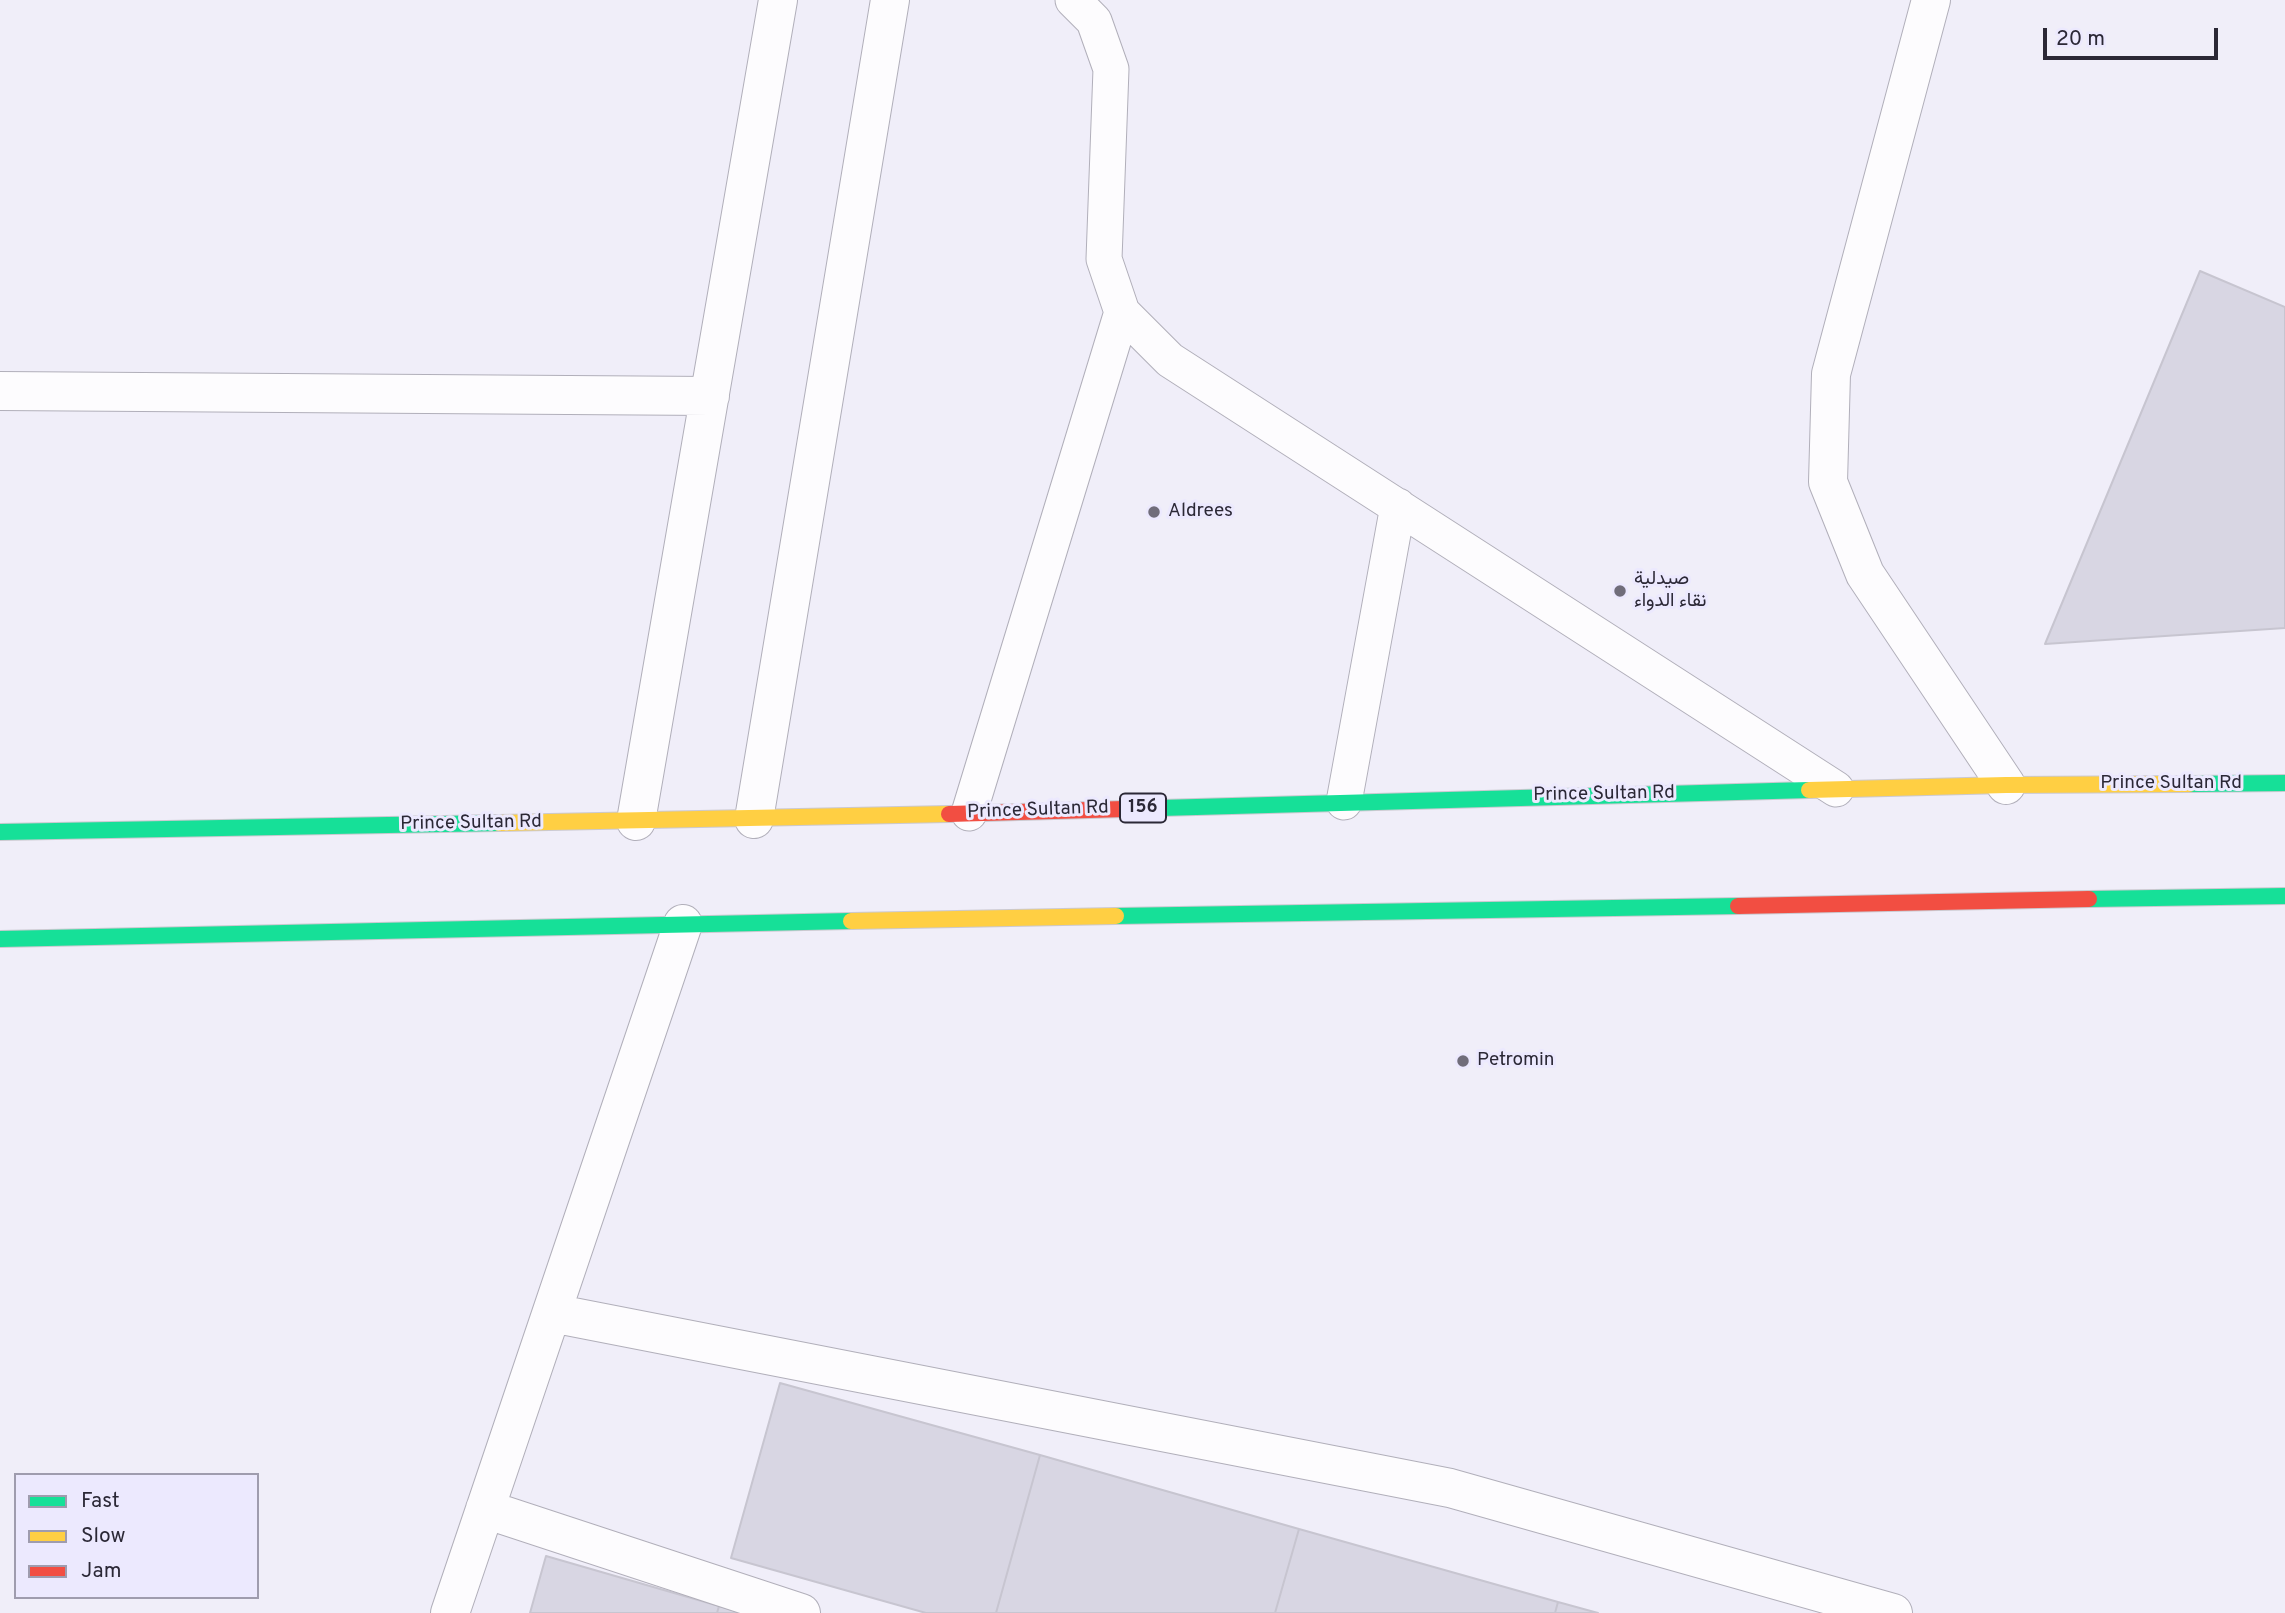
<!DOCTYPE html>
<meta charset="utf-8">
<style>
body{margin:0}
#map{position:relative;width:2285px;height:1613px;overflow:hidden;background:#f0eef9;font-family:Overpass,sans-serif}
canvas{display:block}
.legend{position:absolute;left:14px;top:1473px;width:245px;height:126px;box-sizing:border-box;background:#ece9fe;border:2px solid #9f9cae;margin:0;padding:9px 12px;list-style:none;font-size:21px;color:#2b2836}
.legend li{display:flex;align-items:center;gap:14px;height:35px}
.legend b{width:35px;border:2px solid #9f9cae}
.scale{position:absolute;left:2043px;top:28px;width:175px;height:32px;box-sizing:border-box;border:4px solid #2b2836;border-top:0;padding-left:9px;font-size:21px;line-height:24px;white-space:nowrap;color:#2b2836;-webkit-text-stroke:5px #ece9fe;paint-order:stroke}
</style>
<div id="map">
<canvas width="2285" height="1613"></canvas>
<ul class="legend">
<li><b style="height:9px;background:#16e098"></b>Fast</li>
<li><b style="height:9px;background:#ffcf43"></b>Slow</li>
<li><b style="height:9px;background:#f24e42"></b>Jam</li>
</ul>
<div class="scale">20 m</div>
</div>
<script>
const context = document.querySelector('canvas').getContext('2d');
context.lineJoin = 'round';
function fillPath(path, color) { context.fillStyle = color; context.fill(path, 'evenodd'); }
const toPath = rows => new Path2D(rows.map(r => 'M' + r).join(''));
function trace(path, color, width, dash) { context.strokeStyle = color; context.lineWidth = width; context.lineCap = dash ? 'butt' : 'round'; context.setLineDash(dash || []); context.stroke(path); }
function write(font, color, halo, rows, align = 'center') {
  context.font = font + ' Overpass,Vazirmatn,sans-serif'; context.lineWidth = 6; context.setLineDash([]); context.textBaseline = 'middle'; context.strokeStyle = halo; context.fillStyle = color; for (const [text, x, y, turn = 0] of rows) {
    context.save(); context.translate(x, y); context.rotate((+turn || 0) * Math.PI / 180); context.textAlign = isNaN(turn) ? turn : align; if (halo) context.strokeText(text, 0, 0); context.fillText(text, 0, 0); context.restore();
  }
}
const building = toPath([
 [2200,271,2285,307,2285,628,2045,644,2200,271],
 [780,1383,1040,1455,996,1613,926,1613,731,1558,780,1383],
 [1040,1455,1299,1529,1275,1613,996,1613,1040,1455],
 [1299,1529,1558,1602,1555,1613,1275,1613,1299,1529],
 [546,1556,719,1606,717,1613,530,1613,546,1556],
 [1558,1602,1598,1613,1555,1613,1558,1602],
 [719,1606,744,1613,717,1613,719,1606]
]);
const lane = toPath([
 [1073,0,1094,21,1111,69,1104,259,1122,312,1170,360,1836,789],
 [1344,802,1398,506],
 [969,813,1122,312]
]);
const street = toPath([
 [1931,0,1831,374,1828,482,1865,574,2006,785],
 [0,391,710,396],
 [754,819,890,0],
 [636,821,778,0],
 [552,1313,1450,1488,1893,1613],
 [485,1509,801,1613],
 [450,1613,683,924]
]);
const fast = toPath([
 [2189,784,2285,783],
 [1124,809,1809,790],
 [0,832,499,823],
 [2089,899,2285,896],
 [1116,916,1738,906],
 [0,939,851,921]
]);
const slow = toPath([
 [1809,790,2006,785,2189,784],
 [499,823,949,814],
 [851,921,1116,916]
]);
const jam = toPath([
 [949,814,1124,809],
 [1738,906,2089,899]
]);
const markers = [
 [1154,512,7,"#706d7a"],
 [1620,591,7,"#706d7a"],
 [1463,1061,7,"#706d7a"]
];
const shields = [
 [1143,808,46]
];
const shieldNames = [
 ["156",1143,808]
];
const poiNames = [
 ["Aldrees",1168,512],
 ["صيدلية",1634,580],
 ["نقاء الدواء",1634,602],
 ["Petromin",1477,1061]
];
const streetNames = [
 ["Prince Sultan Rd",2171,784],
 ["Prince Sultan Rd",1604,795,-1],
 ["Prince Sultan Rd",1038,811,-2],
 ["Prince Sultan Rd",471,824,-1]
];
fillPath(building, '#d8d6e3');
trace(building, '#c7c5d0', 2);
trace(lane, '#b1afba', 37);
trace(street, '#b1afba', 40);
trace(fast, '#cbc9d0', 18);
trace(slow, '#cbc9d0', 18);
trace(jam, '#cbc9d0', 18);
trace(lane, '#fdfcfe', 35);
trace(street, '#fdfcfe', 38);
trace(fast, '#16e098', 16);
trace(slow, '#ffcf43', 16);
trace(jam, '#f24e42', 16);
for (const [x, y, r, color] of markers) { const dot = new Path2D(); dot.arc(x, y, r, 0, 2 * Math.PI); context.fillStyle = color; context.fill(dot); trace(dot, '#ece9fe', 2.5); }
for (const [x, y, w] of shields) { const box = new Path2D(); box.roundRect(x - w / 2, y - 14.5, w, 29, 5); context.fillStyle = '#ece9fe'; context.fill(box); trace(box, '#2b2836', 2); }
write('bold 18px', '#2b2836', null, shieldNames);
write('19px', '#2b2836', '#ece9fe', poiNames, 'left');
write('19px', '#2b2836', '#ece9fe', streetNames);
</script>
